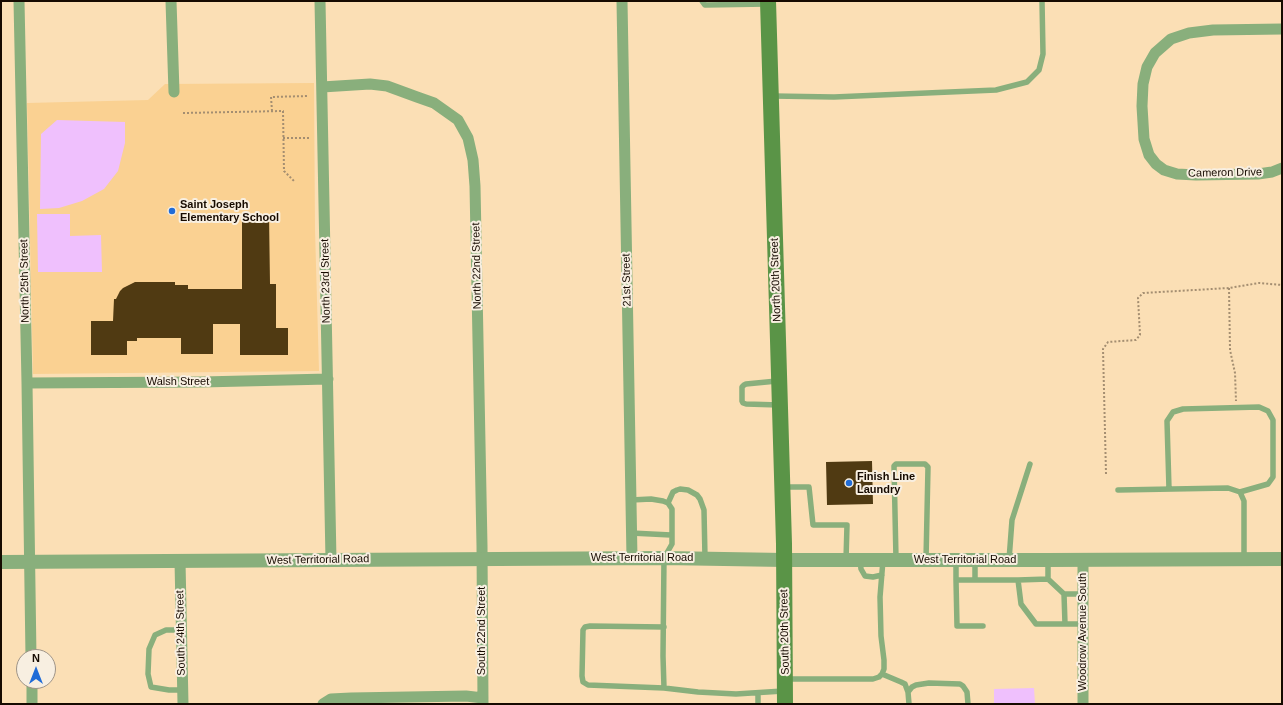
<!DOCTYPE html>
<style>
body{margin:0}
#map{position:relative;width:1283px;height:705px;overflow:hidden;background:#fbdfb5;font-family:Helvetica,sans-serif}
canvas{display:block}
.frame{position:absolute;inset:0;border:2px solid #160a00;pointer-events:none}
.north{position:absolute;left:16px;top:649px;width:40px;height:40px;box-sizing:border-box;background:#f8efe1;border:1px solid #9e9387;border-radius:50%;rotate:0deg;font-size:11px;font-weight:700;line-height:16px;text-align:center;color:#160a00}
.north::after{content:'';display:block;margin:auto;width:14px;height:18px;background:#206cd7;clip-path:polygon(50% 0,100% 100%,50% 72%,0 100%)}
</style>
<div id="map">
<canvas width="1283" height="705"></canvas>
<div class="frame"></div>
<div class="north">N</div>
</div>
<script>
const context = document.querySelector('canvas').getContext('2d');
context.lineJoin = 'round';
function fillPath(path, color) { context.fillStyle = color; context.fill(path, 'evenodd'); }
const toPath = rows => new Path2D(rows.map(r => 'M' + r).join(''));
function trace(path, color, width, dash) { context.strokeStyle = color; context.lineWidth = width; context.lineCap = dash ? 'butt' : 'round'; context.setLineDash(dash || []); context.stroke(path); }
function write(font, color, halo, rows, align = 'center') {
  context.font = font + ' Helvetica,sans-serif'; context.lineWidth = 4; context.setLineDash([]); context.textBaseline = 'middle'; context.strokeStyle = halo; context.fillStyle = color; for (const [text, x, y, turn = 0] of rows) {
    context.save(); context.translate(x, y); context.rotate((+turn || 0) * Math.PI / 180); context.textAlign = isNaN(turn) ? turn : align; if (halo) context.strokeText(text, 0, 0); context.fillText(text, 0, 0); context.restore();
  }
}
const built = toPath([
 [314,83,315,230,319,371,33,374,27,103,148,100,165,84]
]);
const green = toPath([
 [57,120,125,122,125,143,118,171,104,189,82,201,59,208,40,209,41,134],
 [37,214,70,214,70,236,101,235,102,272,38,272],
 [1034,688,1035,704,994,704,994,689]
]);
const building = toPath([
 [242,214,269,214,270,284,276,284,276,328,288,328,288,355,240,355,240,324,213,324,213,354,181,354,181,338,137,338,137,341,127,341,127,355,91,355,91,321,113,321,114,299,116,299,120,291,123,288,135,282,175,282,175,285,188,285,188,289,242,289],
 [872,461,873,504,827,505,826,462]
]);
const path = toPath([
 [272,111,271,97,308,96],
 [183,113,283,111,284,171,294,181],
 [283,138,309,138],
 [1229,288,1230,350,1235,373,1236,401],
 [1106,474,1103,349,1108,342,1136,340,1140,335,1138,298,1143,293,1229,288,1259,283,1282,285]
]);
const service = toPath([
 [702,1,705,5,767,4],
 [773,96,834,97,996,90,1027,82,1039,70,1043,54,1042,1],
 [777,381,746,384,744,385,742,387,742,401,743,403,746,404,779,405],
 [784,487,809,487,813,525,847,525,846,560],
 [1169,489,1167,421,1173,412,1183,409,1259,407,1268,411,1273,420,1273,477,1268,484,1240,492],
 [1118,490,1228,488,1240,492,1244,501,1244,559],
 [631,500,651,499,663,501,668,503,672,509,672,544,664,558,663,656,664,688,698,692,736,694,783,691],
 [668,503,673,492,677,490,680,489,688,490,697,495,700,499,704,510,705,558],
 [631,533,671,535],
 [896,559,894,466,896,464,925,464,928,467,926,560],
 [860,560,861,569,865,576,873,577,882,575],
 [956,560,956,580],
 [1009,560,1012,520,1030,464],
 [1048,561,1048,579],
 [975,579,975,560],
 [1064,594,1083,594],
 [1065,624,1064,594,1048,579,1018,580,1021,604,1036,624,1083,624],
 [983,626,957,626,956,580,1018,580],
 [664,627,590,626,585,627,583,630,582,676,583,682,588,685,664,688],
 [182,630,166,630,155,635,149,649,148,674,151,687,169,690,182,690],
 [882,674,901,682,905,684,908,692,909,704],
 [786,679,873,679,879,677,882,674,884,669,884,660,881,636,880,597,883,560],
 [908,692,912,687,916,685,929,683,960,684,963,686,967,692,968,704],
 [758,693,758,704]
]);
const minor = toPath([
 [19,1,27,383,31,657],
 [171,1,174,92],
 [320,1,331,560],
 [622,1,632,558],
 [1282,29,1213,30,1189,33,1171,39,1155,53,1147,67,1143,84,1142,106,1144,139,1149,155,1156,164,1164,170,1177,174,1196,175,1258,174,1272,172,1282,168],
 [322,87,370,84,387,86,417,97,434,103,458,120,468,138,473,160,475,186,482,546,483,704],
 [27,383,202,382,328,379],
 [1083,560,1083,704],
 [180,561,183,704],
 [32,681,32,704],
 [323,704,331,699,351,698,466,696,483,698]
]);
const tertiary = toPath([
 [1,562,664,558,784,560,1048,560,1282,559]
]);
const secondary = toPath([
 [768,1,784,544,785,704]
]);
const markers = [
 [172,211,4,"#206cd7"],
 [849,483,4,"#206cd7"]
];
const streetNames = [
 ["Cameron Drive",1225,173,-1],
 ["North 22nd Street",477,266,-91],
 ["21st Street",627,280,-91],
 ["North 20th Street",776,280,-92],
 ["North 25th Street",25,281,-91],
 ["North 23rd Street",326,281,-91],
 ["Walsh Street",178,382],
 ["West Territorial Road",642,558],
 ["West Territorial Road",318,560,-1],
 ["West Territorial Road",965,560],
 ["South 22nd Street",482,631,-90],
 ["South 20th Street",785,632,-91],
 ["Woodrow Avenue South",1083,632,-90],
 ["South 24th Street",181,633,-91]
];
const poiNames = [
 ["Saint Joseph",180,205],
 ["Elementary School",180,218],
 ["Finish Line",857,477],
 ["Laundry",857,490]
];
fillPath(built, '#fad192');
fillPath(green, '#efc0fd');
fillPath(building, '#503a12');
trace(path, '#a48e71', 2, [2, 2]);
trace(service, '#89af7c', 5.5);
trace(minor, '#89af7c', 11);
trace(tertiary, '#89af7c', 14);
trace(secondary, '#5a9447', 16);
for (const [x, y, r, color] of markers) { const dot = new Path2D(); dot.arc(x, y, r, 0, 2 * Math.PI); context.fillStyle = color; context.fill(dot); trace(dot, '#f8efe1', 1.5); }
write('11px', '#160a00', '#f8efe1', streetNames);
write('bold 11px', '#160a00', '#f8efe1', poiNames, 'left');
</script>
